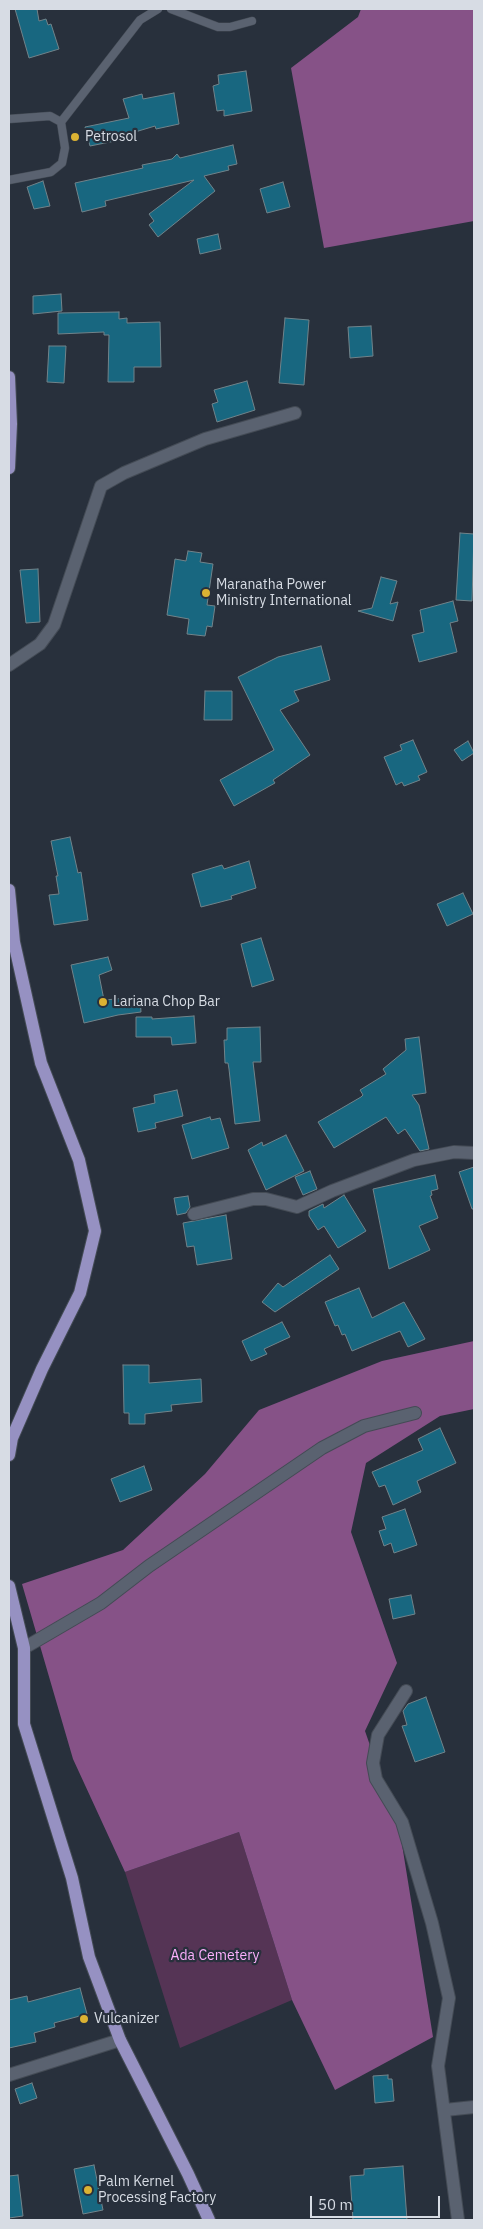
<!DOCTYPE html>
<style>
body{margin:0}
#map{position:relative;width:483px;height:2229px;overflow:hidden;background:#28303c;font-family:"IBM Plex Sans",sans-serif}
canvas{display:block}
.frame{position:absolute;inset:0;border:10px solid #d7dce4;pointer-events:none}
.scale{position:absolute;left:310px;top:2196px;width:130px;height:22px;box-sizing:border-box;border:2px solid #d7dce4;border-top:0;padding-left:6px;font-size:15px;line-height:18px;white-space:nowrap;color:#d7dce4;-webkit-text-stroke:4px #28303c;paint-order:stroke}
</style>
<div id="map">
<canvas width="483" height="2229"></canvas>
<div class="frame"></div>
<div class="scale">50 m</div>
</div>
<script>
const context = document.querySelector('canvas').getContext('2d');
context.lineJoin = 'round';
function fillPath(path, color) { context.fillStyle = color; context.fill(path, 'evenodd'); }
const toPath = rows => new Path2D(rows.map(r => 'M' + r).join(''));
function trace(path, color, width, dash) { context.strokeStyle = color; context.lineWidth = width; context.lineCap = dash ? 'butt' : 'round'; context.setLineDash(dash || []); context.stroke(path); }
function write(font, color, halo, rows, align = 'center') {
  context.font = font + ' "IBM Plex Sans",sans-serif'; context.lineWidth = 4.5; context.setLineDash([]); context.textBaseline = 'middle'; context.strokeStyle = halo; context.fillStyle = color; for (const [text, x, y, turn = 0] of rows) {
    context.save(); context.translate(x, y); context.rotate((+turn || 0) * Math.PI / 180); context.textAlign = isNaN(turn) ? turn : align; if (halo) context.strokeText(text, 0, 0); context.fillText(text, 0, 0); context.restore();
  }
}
const green = toPath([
 [239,1832,292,2000,180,2048,125,1872]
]);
const forest = toPath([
 [361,9,474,9,474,221,324,248,291,68,358,17],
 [474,1341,474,1409,440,1416,366,1463,351,1532,397,1663,365,1731,400,1832,433,2037,335,2090,292,2000,239,1832,125,1872,73,1759,22,1584,123,1550,205,1474,259,1410,382,1361]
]);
const building = toPath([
 [15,9,37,9,39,21,46,19,48,25,51,24,59,49,29,58,15,9],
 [246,71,252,111,224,116,224,110,217,111,213,86,219,84,218,75,246,71],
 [174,93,179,124,156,129,155,126,125,135,125,139,90,146,85,127,129,118,123,99,142,94,143,99,174,93],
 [233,145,237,164,228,166,229,170,204,176,215,191,158,237,149,225,154,221,149,214,194,180,105,201,106,206,82,212,75,183,143,168,142,165,172,159,177,154,180,158,233,145],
 [43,181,50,206,34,209,27,187,43,181],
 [283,182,290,207,267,213,260,189,283,182],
 [218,234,221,249,200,254,197,239,218,234],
 [61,294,62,311,33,314,33,296,61,294],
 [119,312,119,319,127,318,127,323,160,322,161,367,134,367,134,382,108,382,109,335,104,335,104,332,58,334,58,313,119,312],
 [285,318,309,320,304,385,279,383,285,318],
 [371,326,373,356,350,358,348,327,371,326],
 [49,346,66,346,64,383,47,382,49,346],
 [247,381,255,410,217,422,212,404,218,402,214,390,247,381],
 [460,533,474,534,472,601,456,600,460,533],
 [188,551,202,553,200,562,213,564,207,605,215,606,212,627,207,626,205,636,187,634,189,619,167,615,175,559,186,561,188,551],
 [38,569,40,622,26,623,20,570,38,569],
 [381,577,397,581,390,604,398,602,393,621,358,611,372,608,381,577],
 [453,601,458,621,450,623,457,652,419,662,412,635,424,632,420,610,453,601],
 [321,646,330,680,294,691,299,701,280,710,310,755,273,780,275,783,234,806,220,780,274,750,238,677,278,657,321,646],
 [205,691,232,691,232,720,204,720,205,691],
 [413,740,427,772,418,776,420,780,404,786,402,782,396,785,384,757,402,750,400,745,413,740],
 [468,741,474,753,462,761,454,750,468,741],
 [70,837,78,873,81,872,88,920,54,925,49,895,59,894,56,876,58,876,51,841,70,837],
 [249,861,256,888,231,896,232,899,201,907,192,874,222,865,224,869,249,861],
 [463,893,473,914,447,926,437,904,463,893],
 [261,938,274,980,252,987,241,944,261,938],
 [108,957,112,970,99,975,104,1000,140,997,141,1012,118,1015,84,1023,71,965,108,957],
 [194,1016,196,1043,172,1045,171,1037,136,1037,136,1017,152,1017,152,1019,194,1016],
 [260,1027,261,1062,253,1062,260,1121,235,1124,229,1069,228,1063,225,1063,224,1040,227,1040,227,1028,260,1027],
 [419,1037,426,1093,412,1095,419,1105,429,1149,420,1151,405,1129,398,1134,386,1117,334,1148,318,1122,361,1097,363,1095,360,1090,386,1074,383,1069,406,1050,405,1039,419,1037],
 [177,1090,183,1116,155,1123,156,1128,138,1132,133,1108,155,1103,154,1095,177,1090],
 [210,1117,211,1120,220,1118,229,1148,192,1159,182,1125,210,1117],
 [286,1135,304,1171,266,1190,248,1150,262,1142,263,1146,286,1135],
 [474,1167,474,1209,472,1209,459,1172,474,1167],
 [310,1171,317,1189,303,1195,295,1177,310,1171],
 [435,1175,438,1189,431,1191,432,1195,430,1196,438,1218,419,1226,430,1250,389,1269,373,1189,435,1175],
 [344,1195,366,1231,338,1248,324,1226,318,1230,309,1216,309,1211,323,1204,324,1208,344,1195],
 [188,1196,190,1207,186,1213,177,1215,174,1198,188,1196],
 [226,1215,232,1259,197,1265,194,1246,187,1247,183,1223,226,1215],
 [330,1255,339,1269,275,1312,262,1302,278,1283,283,1287,330,1255],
 [359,1288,372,1318,404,1302,425,1339,408,1347,400,1331,352,1351,345,1334,342,1335,338,1325,335,1326,325,1302,359,1288],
 [282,1322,290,1337,264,1349,267,1354,251,1361,242,1341,282,1322],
 [123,1365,149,1365,149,1383,201,1379,202,1402,171,1405,172,1411,145,1414,145,1424,129,1424,129,1413,124,1413,123,1365],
 [440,1428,456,1463,417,1481,421,1492,393,1505,385,1485,379,1487,372,1472,423,1450,418,1439,440,1428],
 [144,1466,152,1490,120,1502,111,1479,144,1466],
 [405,1509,417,1545,394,1553,391,1543,384,1546,379,1531,386,1529,382,1517,405,1509],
 [411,1595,415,1614,393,1619,389,1599,411,1595],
 [426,1697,445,1752,415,1762,402,1726,407,1725,403,1711,408,1704,426,1697],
 [80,1988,87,2014,54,2023,55,2027,34,2033,36,2042,9,2048,9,2000,27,1996,28,2002,80,1988],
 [388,2075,388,2079,392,2079,394,2101,375,2103,373,2076,388,2075],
 [32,2083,37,2098,20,2104,15,2089,32,2083],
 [94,2165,103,2210,83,2214,74,2169,94,2165],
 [403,2166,407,2220,353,2220,350,2176,364,2175,364,2169,403,2166],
 [18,2175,23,2216,9,2218,9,2176,18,2175]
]);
const lane = toPath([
 [171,9,218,27,230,27,252,21],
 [9,119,50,116,61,122,65,148,62,163,51,172,9,180],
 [61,122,140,20,158,9]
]);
const street = toPath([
 [9,665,40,644,54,625,101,486,124,473,205,439,295,413],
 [194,1214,253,1199,266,1199,297,1207,332,1191,414,1160,454,1152,474,1153],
 [24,1648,101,1603,149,1566,322,1448,364,1426,415,1413],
 [406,1691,378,1735,373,1763,376,1779,402,1822,432,1923,449,1998,438,2066,458,2220],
 [9,2075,120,2040],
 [445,2110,474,2107]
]);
const primary = toPath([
 [9,377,11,424,9,468],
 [9,890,14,942,41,1063,79,1160,95,1231,80,1293,42,1369,12,1438,9,1455],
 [9,1586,24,1648,24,1724,72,1878,89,1957,120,2040,188,2174,209,2220]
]);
const markers = [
 [75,137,5,"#dbb233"],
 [206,593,5,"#dbb233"],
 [103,1002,5,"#dbb233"],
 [84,2019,5,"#dbb233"],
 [88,2190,5,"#dbb233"]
];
const poiNames = [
 ["Petrosol",85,137],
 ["Maranatha Power",216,585],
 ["Ministry International",216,601],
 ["Lariana Chop Bar",113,1002],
 ["Vulcanizer",94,2019],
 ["Palm Kernel",98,2182],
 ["Processing Factory",98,2198]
];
const parkNames = [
 ["Ada Cemetery",215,1956]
];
fillPath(green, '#553455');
fillPath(forest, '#865287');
fillPath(building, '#186780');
trace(building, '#71838a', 1);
trace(lane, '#444b55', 9);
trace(street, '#444b55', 14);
trace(primary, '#444b55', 14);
trace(lane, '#5a6270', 8);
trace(street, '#5a6270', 12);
trace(primary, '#9691c2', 12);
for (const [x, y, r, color] of markers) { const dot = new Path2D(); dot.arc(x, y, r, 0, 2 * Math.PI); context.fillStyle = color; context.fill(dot); trace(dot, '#28303c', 2); }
write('14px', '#d7dce4', '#28303c', poiNames, 'left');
write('14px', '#fbaffc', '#28303c', parkNames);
</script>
